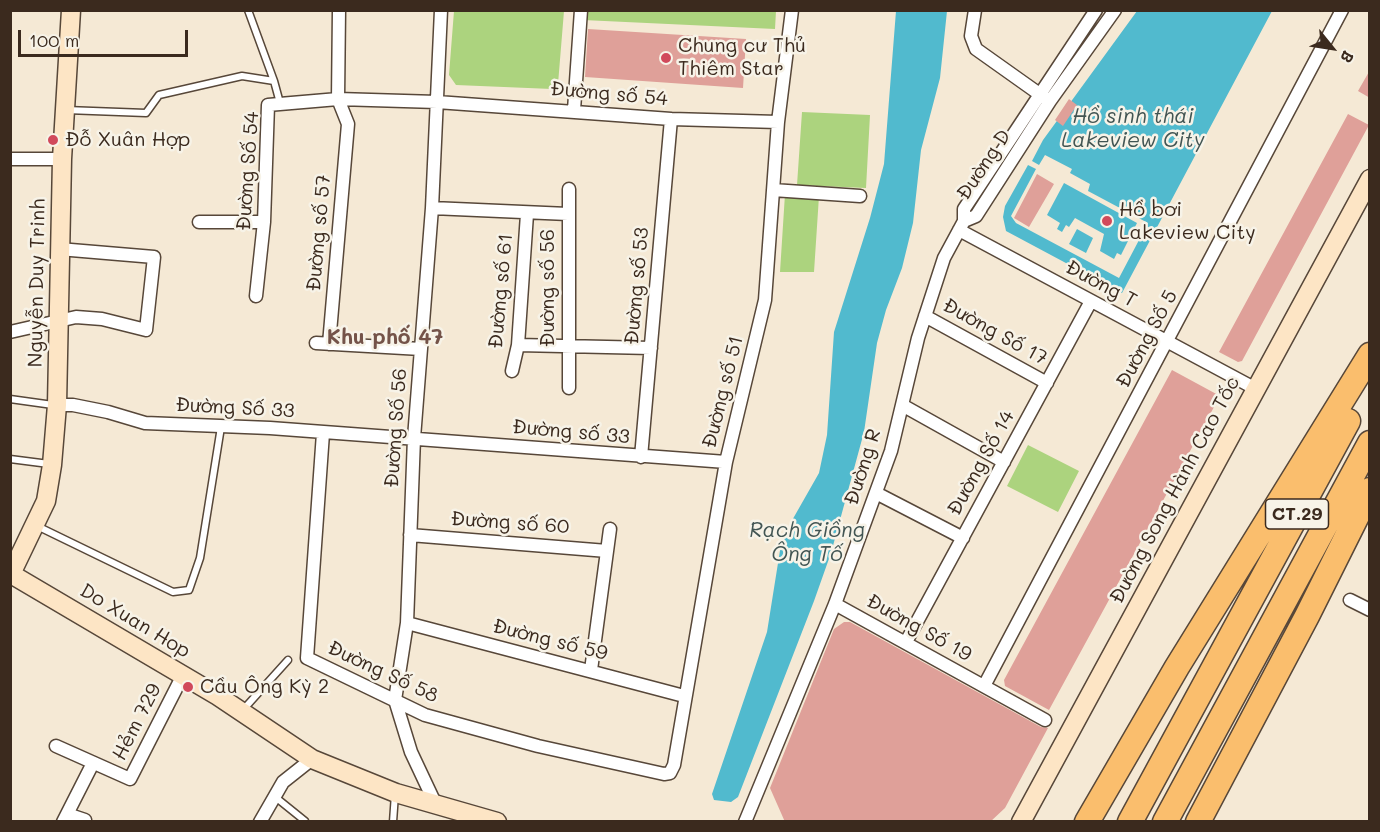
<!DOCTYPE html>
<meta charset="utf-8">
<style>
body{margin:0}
#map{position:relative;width:1380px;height:832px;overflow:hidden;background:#f5e9d5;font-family:Mali,sans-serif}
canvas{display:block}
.frame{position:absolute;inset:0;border:12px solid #3b2a1e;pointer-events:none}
.north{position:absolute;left:1302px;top:18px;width:60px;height:60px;-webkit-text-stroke:4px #f7f3e8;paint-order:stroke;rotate:120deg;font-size:16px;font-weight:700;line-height:24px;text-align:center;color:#3b2a1e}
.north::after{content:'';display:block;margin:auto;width:21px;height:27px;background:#3b2a1e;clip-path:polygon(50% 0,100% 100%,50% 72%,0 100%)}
.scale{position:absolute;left:18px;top:30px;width:170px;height:27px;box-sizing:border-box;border:3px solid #3b2a1e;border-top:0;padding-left:8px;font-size:18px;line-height:21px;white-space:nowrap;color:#3b2a1e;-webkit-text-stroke:4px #f7f3e8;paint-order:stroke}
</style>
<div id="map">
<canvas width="1380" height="832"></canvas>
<div class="frame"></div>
<div class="north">B</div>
<div class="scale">100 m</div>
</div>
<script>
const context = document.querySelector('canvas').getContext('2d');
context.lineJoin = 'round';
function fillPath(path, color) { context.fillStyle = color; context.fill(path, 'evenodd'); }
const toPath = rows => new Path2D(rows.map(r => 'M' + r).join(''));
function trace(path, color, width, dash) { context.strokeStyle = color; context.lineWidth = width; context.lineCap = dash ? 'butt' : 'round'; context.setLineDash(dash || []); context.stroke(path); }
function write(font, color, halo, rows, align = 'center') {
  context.font = font + ' Mali,sans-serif'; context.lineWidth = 5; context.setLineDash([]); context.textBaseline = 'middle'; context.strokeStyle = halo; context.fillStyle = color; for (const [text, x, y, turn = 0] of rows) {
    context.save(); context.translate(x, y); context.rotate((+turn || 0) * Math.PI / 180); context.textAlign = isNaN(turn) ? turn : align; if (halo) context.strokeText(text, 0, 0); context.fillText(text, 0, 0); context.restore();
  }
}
const green = toPath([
 [584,10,776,11,775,29,583,20],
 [454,11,564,11,558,84,552,89,456,85,449,75],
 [802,112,870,115,866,188,797,185],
 [785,194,819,196,814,272,780,272],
 [1028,445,1079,471,1058,512,1007,486]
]);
const water = toPath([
 [896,11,947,11,940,78,921,150,913,223,902,268,886,310,877,343,864,432,831,553,814,601,738,797,731,802,714,800,712,794,767,632,782,538,819,473,827,435,834,332,870,218,884,164],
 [1137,11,1272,11,1122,293,1006,231,1003,217,1005,206,1028,165,1036,169,1011,216,1016,223,1119,278,1148,223,1088,191,1090,184,1070,173,1072,169,1045,155,1039,165,1032,161,1043,140],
 [1064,183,1137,223,1121,255,1117,253,1114,259,1100,251,1104,234,1075,218,1069,227,1066,225,1062,232,1057,229,1060,223,1047,215],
 [1077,229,1093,238,1086,253,1069,244]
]);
const building = toPath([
 [588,29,746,39,743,88,585,77],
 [1370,70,1370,98,1358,91],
 [1069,99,1077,105,1063,126,1055,120],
 [1348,114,1369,125,1242,361,1238,362,1219,352],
 [1037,174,1054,184,1029,227,1014,218],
 [1172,370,1220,396,1049,710,1005,686,1004,680],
 [844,622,850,622,1041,727,1048,728,1005,808,990,822,785,822,770,788,834,629]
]);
const lane = toPath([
 [248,10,274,81],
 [66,110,146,113,159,95,242,76,274,81,280,103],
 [10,399,53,405],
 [10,459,49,464],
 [37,526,173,592,189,590,200,558,221,427],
 [242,711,288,660],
 [274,796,305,821],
 [393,822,395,794]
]);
const street = toPath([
 [975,10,971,36,976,49,1045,98],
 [574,110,581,10],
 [10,159,62,159],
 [569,189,569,388],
 [773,190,860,196],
 [432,208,568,214],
 [964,221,976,216,1050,101,1115,10],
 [199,222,264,222],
 [959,230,1256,389],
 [256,296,264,222,268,105,338,99,437,102,671,119,778,122],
 [925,316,1047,383],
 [10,332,76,317,102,319,146,330,154,257,59,249],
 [316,343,421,349],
 [329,344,348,124,338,99,339,10],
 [518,345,651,348],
 [512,371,518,345,527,214],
 [57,405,73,405,108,412,145,423,270,428,726,462],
 [902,405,1004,462],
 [323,433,307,658,425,715,538,746,664,774,670,773,674,765,726,462,765,300,778,122,792,10],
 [641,457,671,119],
 [876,493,963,538],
 [410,535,607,551],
 [1350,600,1370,610],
 [835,604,1045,720],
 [407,623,684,696],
 [906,642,1091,301],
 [591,670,610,529],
 [984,686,1342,10],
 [56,746,130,779,183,675],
 [435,803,411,752,395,700,407,623,414,438,432,208,441,10],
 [67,814,85,820],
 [63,822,93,763],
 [260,822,283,782,312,759],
 [745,822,835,604,891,451,918,338,944,258,964,221,964,209,1096,10]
]);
const secondary = toPath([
 [11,574,218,696,312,759,396,793,497,822],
 [10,576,46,501,52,465,57,405,62,159,71,10],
 [1021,822,1370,179]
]);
const highway = toPath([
 [1087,822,1177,667,1370,355],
 [1130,822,1348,421],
 [1165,822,1370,443],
 [1198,822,1307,616,1370,490]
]);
const markers = [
 [666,58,6,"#d1495b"],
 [53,140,6,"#d1495b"],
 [1107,221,6,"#d1495b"],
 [188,687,6,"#d1495b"]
];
const shields = [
 [1297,514,63]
];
const shieldNames = [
 ["CT.29",1297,514]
];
const poiNames = [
 ["Chung cư Thủ",678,46],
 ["Thiêm Star",678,69],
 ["Đỗ Xuân Hợp",65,140],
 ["Hồ bơi",1119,210],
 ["Lakeview City",1119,233],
 ["Cầu Ông Kỳ 2",200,687]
];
const streetNames = [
 ["Đường số 54",609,94,5],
 ["Đường D",984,165,-56],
 ["Đường Số 54",248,171,-86],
 ["Đường số 57",319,233,-85],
 ["Nguyễn Duy Trinh",37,283,-89],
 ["Đường T",1101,284,28],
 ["Đường số 53",637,286,-85],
 ["Đường số 56",548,288,-90],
 ["Đường số 61",501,291,-85],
 ["Đường Số 17",995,332,29],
 ["Đường Số 5",1147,339,-62],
 ["Đường số 51",723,392,-76],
 ["Đường Số 33",235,408,3],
 ["Đường Số 56",396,428,-86],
 ["Đường số 33",571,432,5],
 ["Đường Số 14",981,463,-61],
 ["Đường R",863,467,-72],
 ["Đường Song Hành Cao Tốc",1175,490,-62],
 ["Đường số 60",510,523,4],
 ["Do Xuan Hop",135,621,31],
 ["Đường Số 19",919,628,29],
 ["Đường số 59",550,640,14],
 ["Đường Số 58",383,672,25],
 ["Hẻm 729",137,722,-63]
];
const waterNames = [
 ["Hồ sinh thái",1133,117],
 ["Lakeview City",1133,141],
 ["Rạch Giồng",807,531],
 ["Ông Tố",807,555]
];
const neighbourhoodNames = [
 ["Khu phố 47",385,338]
];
fillPath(green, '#acd37e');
fillPath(water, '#51bace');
fillPath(building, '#dfa099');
trace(lane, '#574739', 9);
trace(street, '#574739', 15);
trace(secondary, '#574739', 21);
trace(highway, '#574739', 27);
trace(lane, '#fff', 6);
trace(street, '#fff', 12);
trace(secondary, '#fde5c5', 18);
trace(highway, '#fabe6d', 24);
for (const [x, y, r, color] of markers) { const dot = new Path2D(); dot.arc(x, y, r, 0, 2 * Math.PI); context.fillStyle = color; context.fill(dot); trace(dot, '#f7f3e8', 2); }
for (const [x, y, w] of shields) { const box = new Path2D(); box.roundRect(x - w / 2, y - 15, w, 30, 4.5); context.fillStyle = '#f7f3e8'; context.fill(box); trace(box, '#3b2a1e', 1.5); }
write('bold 18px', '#3b2a1e', null, shieldNames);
write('20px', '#3b2a1e', '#f7f3e8', poiNames, 'left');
write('20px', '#3b2a1e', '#f7f3e8', streetNames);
write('italic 21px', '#425553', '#f7f3e8', waterNames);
write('bold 21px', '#745349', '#f7f3e8', neighbourhoodNames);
</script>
